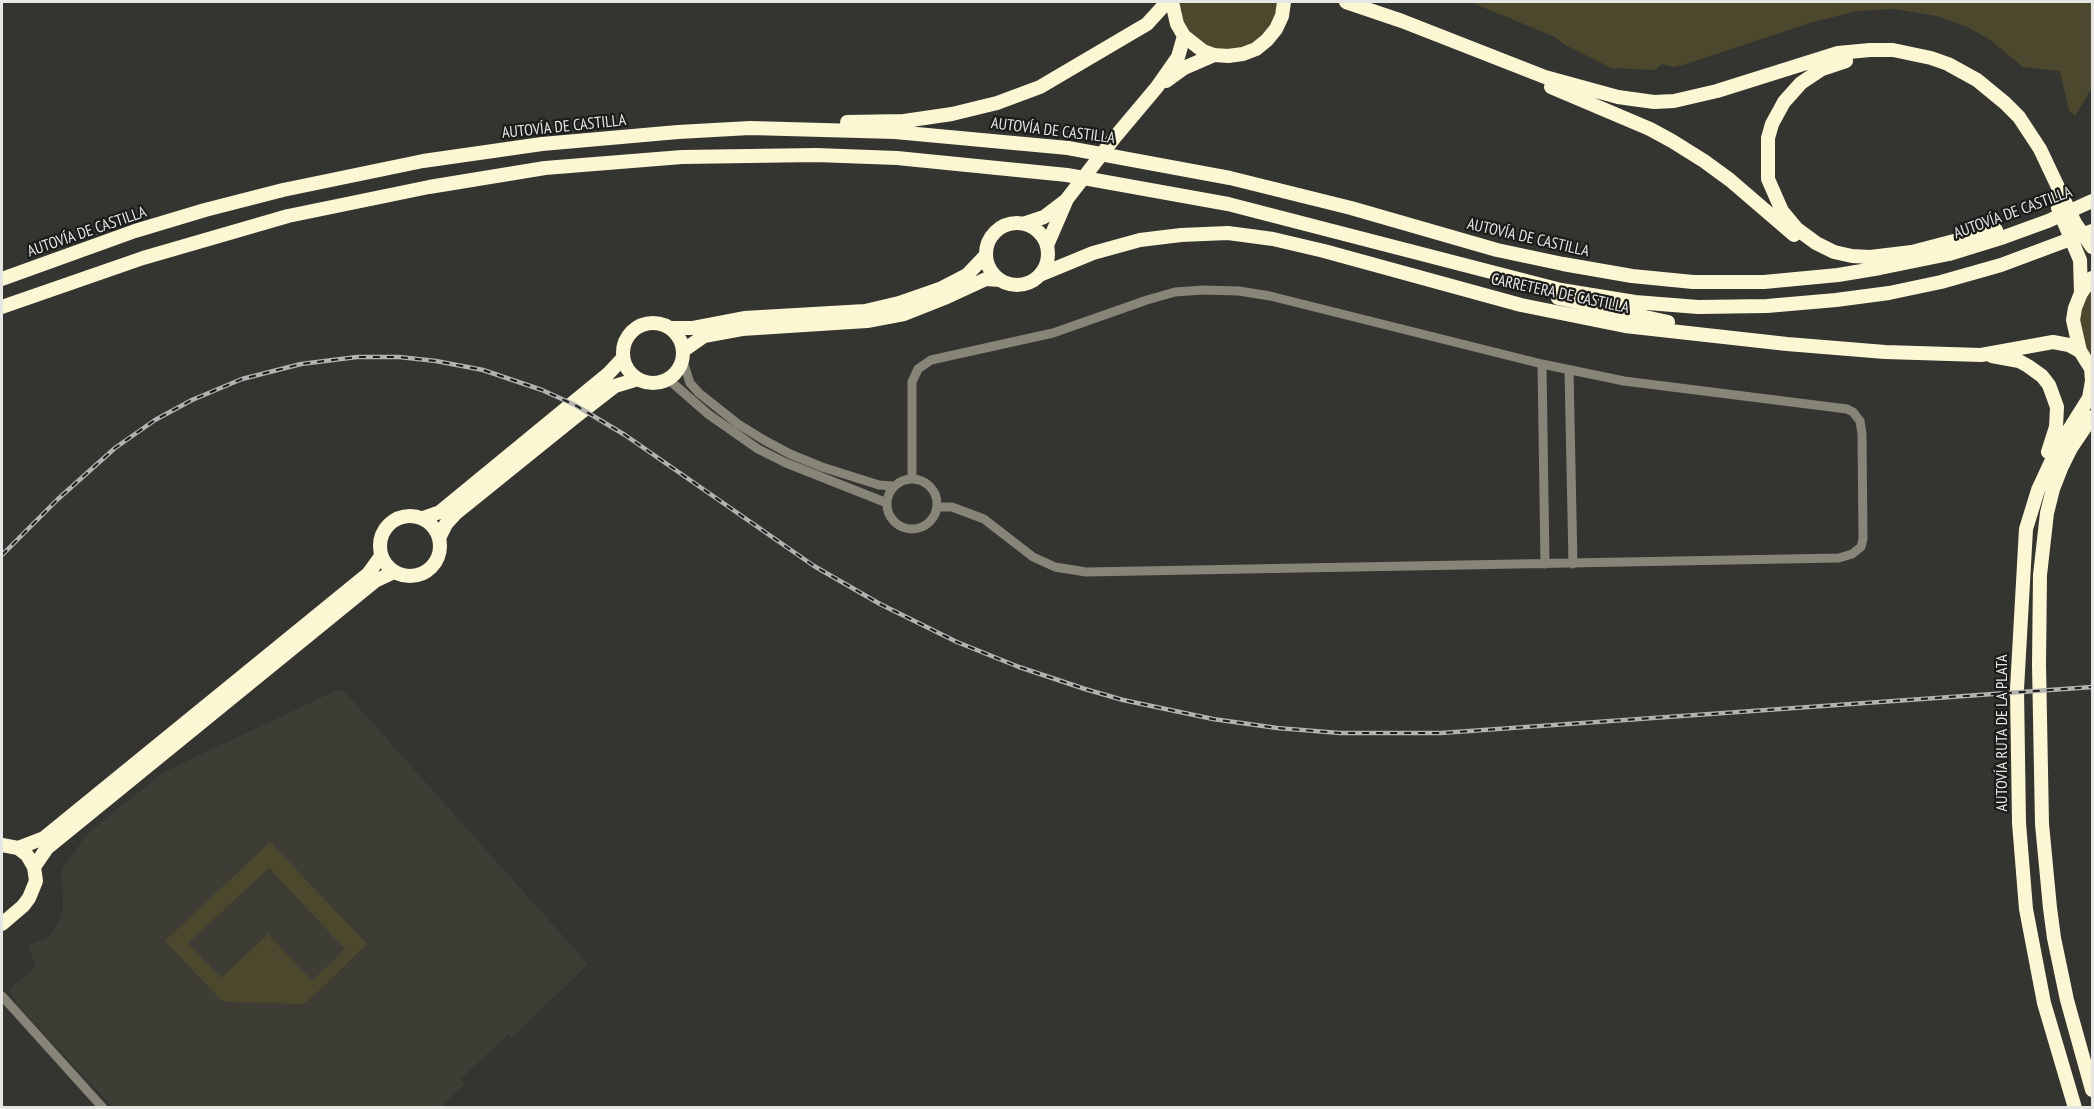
<!DOCTYPE html>
<meta charset="utf-8">
<style>
body{margin:0}
#map{position:relative;width:2094px;height:1109px;overflow:hidden;background:#343431;font-family:"PT Sans Narrow",sans-serif}
canvas{display:block}
.frame{position:absolute;inset:0;border:3px solid #e6e6e5;pointer-events:none}
</style>
<div id="map">
<canvas width="2094" height="1109"></canvas>
<div class="frame"></div>
</div>
<script>
const context = document.querySelector('canvas').getContext('2d');
context.lineJoin = 'round';
function fillPath(path, color) { context.fillStyle = color; context.fill(path, 'evenodd'); }
const toPath = rows => new Path2D(rows.map(r => 'M' + r).join(''));
function trace(path, color, width, dash) { context.strokeStyle = color; context.lineWidth = width; context.lineCap = dash ? 'butt' : 'round'; context.setLineDash(dash || []); context.stroke(path); }
function write(font, color, halo, rows, align = 'center') {
  context.font = font + ' "PT Sans Narrow",sans-serif'; context.lineWidth = 4.5; context.setLineDash([]); context.textBaseline = 'middle'; context.strokeStyle = halo; context.fillStyle = color; for (const [text, x, y, turn = 0] of rows) {
    context.save(); context.translate(x, y); context.rotate((+turn || 0) * Math.PI / 180); context.textAlign = isNaN(turn) ? turn : align; if (halo) context.strokeText(text, 0, 0); context.fillText(text, 0, 0); context.restore();
  }
}
const built = toPath([
 [337,690,344,691,588,964,512,1038,508,1034,461,1079,465,1084,440,1108,113,1107,17,1005,9,990,36,966,28,946,50,936,58,924,63,908,62,870,87,834,164,772]
]);
const green = toPath([
 [1177,2,1278,2,1276,13,1270,27,1259,39,1246,47,1222,51,1200,43,1184,26],
 [1470,2,2092,2,2092,88,2075,116,2069,110,2060,71,2023,67,1989,39,1967,27,1937,16,1894,9,1857,11,1810,23,1683,65,1673,67,1662,64,1655,70,1611,68,1567,46,1553,36],
 [2092,285,2092,361,2086,352,2079,319,2083,302],
 [270,842,367,944,308,1001,302,1004,226,1002,220,999,165,941],
 [269,868,345,949,312,981,268,934,221,978,188,943]
]);
const minor = toPath([
 [683,361,690,383,699,393,738,424,764,440,790,454,822,467,879,485,894,486],
 [1542,364,1545,564],
 [1569,370,1573,564],
 [668,379,708,414,758,449,786,463,887,503],
 '887 504a25 25 0 1 1 50 0a25 25 0 1 1-50 0Z',
 [912,479,912,382,918,369,931,360,1053,333,1147,300,1175,292,1203,290,1239,291,1270,296,1542,364,1624,381,1847,409,1853,412,1860,421,1862,434,1863,539,1861,547,1852,554,1839,558,1086,572,1055,567,1033,557,984,519,952,507,937,507],
 [2,996,103,1108]
]);
const highway = toPath([
 [1172,2,1177,24,1184,36,1203,51,1214,55,1228,56,1243,54,1256,49,1267,40,1276,29,1282,16,1284,2],
 [1346,2,1402,21,1545,77,1618,97,1654,102,1674,101,1717,91,1838,53,1870,50,1893,50,1931,58,1948,64,1977,80,2005,103,2019,117,2040,149,2075,223,2092,247],
 [1846,61,1822,69,1801,83,1784,102,1772,124,1768,138,1768,179,1782,211,1797,229,1816,243,1834,252,1852,256,1870,257,1912,252,1996,230],
 [1166,81,1184,68,1214,55],
 [1551,87,1650,129,1672,141,1704,161,1730,180,1794,235],
 [847,122,904,121,952,114,997,103,1040,87,1147,24,1167,2],
 [2058,208,2080,260,2081,293],
 '986 254a31 31 0 1 1 62 0a31 31 0 1 1-62 0Z',
 [1026,223,1044,217,1065,201],
 [1048,243,1067,199,1115,137,1157,87,1178,57,1184,36],
 [1042,274,1093,253,1140,240,1181,235,1228,233,1273,239,1324,251,1521,305,1625,326,1787,344,1885,352,1981,355,2053,342,2069,345,2080,351],
 [2092,278,2081,293,2075,308,2073,320,2080,351,2092,370],
 [2,279,135,231,205,210,283,190,423,161,542,144,678,132,750,128,895,132,1068,148,1230,178,1351,208,1497,250,1563,264,1632,276,1693,282,1764,282,1838,275,1880,268,1949,254,2004,237,2048,221,2092,201],
 [1558,298,1668,322],
 [2,307,143,258,288,216,429,187,545,168,682,157,816,155,897,158,1067,175,1228,204,1561,290,1635,302,1698,307,1767,306,1836,300,1889,293,1941,282,2001,265,2092,231],
 '623 353a30 30 0 1 1 60 0a30 30 0 1 1-60 0Z',
 [672,328,692,328,744,318,865,311,899,303,942,288,967,275,986,255],
 [684,350,704,336,742,329,867,321,904,314,947,297,986,279,1000,280],
 [1992,356,2019,361,2028,366,2042,376,2049,385,2057,407,2056,427,2048,452],
 [2092,417,2071,448,2062,466,2053,489,2047,513,2040,575,2039,664,2042,824,2050,908,2054,938,2067,1000,2092,1090],
 '380 546a30 30 0 1 1 60 0a30 30 0 1 1-60 0Z',
 [423,518,440,512,608,374,623,358],
 [439,538,446,524,456,513,575,417,615,386,638,379],
 [2,845,18,848,27,855,34,867,36,881,29,898,23,906,2,924],
 [18,848,44,838,368,574,381,556],
 [34,867,47,848,375,581,394,572],
 [2075,1108,2044,1003,2026,909,2019,823,2017,689,2026,529,2038,490,2057,449,2089,398,2092,381,2091,368]
]);
const rail = toPath([
 [2,555,58,499,115,448,155,420,192,400,242,379,301,364,357,357,399,357,436,361,483,370,542,390,575,405,625,435,814,566,880,604,957,642,1019,667,1085,689,1123,700,1213,719,1277,728,1340,733,1441,733,2092,687]
]);
const streetNames = [
 ["AUTOVÍA DE CASTILLA",564,127,-6],
 ["AUTOVÍA DE CASTILLA",1053,131,7],
 ["AUTOVÍA DE CASTILLA",2013,213,-20],
 ["AUTOVÍA DE CASTILLA",87,232,-19],
 ["AUTOVÍA DE CASTILLA",1528,238,13],
 ["CARRETERA DE CASTILLA",1560,294,12],
 ["AUTOVÍA RUTA DE LA PLATA",2002,733,-90]
];
fillPath(built, '#3e3d35');
fillPath(green, '#4b482e');
trace(minor, '#878577', 9);
trace(highway, '#fbf7d3', 14);
trace(rail, '#b2b2b0', 4.5);
trace(rail, '#1b1b1a', 2, [7]);
write('16px', '#e6e6e5', '#1b1b1a', streetNames);
</script>
